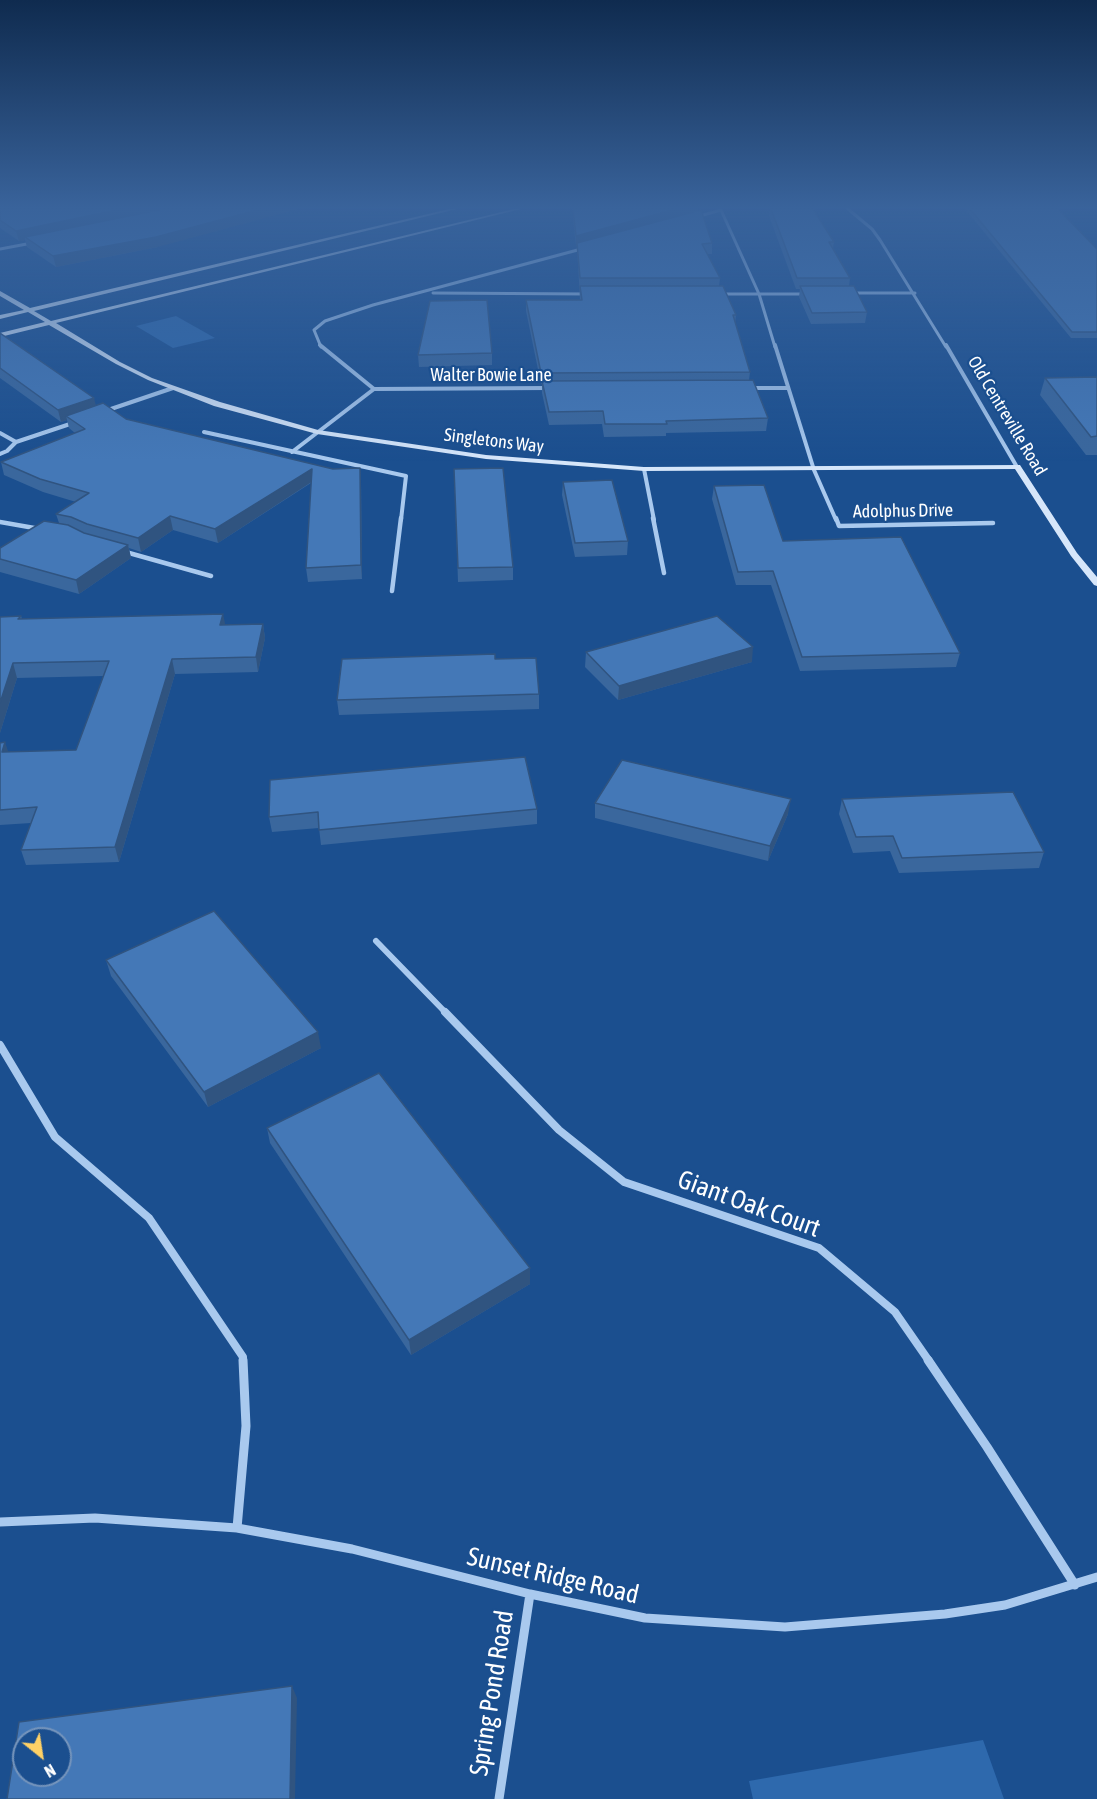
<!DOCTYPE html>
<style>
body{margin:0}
#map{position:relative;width:1097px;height:1799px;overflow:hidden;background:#1b4f8f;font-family:"Asap Condensed",sans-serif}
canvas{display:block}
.north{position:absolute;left:12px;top:1727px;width:60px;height:60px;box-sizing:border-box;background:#1b4f8f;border:2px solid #7695bc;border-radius:50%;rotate:150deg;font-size:16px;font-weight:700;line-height:24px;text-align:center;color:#fff}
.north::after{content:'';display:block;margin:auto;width:21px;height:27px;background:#ffd166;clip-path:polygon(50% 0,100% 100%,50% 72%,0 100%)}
</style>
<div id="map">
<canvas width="1097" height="1799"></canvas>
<div class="north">N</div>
</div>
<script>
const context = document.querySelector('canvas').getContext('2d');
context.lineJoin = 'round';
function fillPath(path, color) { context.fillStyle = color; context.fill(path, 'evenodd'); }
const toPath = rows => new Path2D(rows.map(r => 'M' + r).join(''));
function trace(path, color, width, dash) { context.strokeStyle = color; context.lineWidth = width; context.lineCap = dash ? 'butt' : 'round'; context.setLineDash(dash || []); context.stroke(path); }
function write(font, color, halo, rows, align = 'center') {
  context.font = font + ' "Asap Condensed",sans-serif'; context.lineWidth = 4.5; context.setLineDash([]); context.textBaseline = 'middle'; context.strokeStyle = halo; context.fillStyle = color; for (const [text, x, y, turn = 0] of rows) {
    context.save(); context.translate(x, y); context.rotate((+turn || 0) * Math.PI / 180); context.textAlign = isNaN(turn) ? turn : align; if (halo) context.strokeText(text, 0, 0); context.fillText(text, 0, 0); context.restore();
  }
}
const green = toPath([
 [176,316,215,338,173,348,136,326],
 [983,1740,1004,1799,753,1799,749,1781]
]);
const streetFar5 = toPath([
 [848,209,872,229,880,240,946,347],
 [696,217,721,210,759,294,775,347],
 [0,249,32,243],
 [433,293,588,294],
 [850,293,915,293],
 [721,294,807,294],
 [321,347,314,330,325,321,373,305,585,248]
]);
const streetFar4 = toPath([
 [775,345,814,470,836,520],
 [946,345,1017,467],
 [750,388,788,388],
 [374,389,548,388],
 [105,411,173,388],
 [204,432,406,476,401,520],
 [0,433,16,442],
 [292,452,374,389,320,345],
 [0,454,7,451,16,442,76,422],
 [644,469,654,520]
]);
const streetFar3 = toPath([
 [653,518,664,573],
 [836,518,839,526,993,523],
 [0,522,40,529],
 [122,551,211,576],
 [392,591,401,518]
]);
const streetFar2 = toPath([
 [376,941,447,1014]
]);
const streetFar1 = toPath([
 [445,1012,559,1130,624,1182,819,1248,895,1312,929,1361],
 [0,1045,55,1137,149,1218,243,1357,243,1361]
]);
const street = toPath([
 [928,1360,987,1447,1075,1585],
 [0,1522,95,1518,237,1528,352,1549,530,1594,645,1618,785,1627,945,1614,1005,1605,1097,1577],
 [237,1528,246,1426,243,1360],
 [499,1799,530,1594]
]);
const secondary = toPath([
 [449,209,457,209,34,311,51,321,514,209,521,209,56,323,120,362,152,378,220,402,318,430,486,455,644,467,1020,465,1077,553,1097,577,1097,586,1094,585,1071,556,1015,469,644,471,486,459,317,434,214,406,148,380,116,364,49,325,0,337,0,333,45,322,28,312,0,319,0,315,24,310,0,296,0,291,30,308,449,209]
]);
const wall = toPath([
 [0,209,158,247,56,267,27,247,25,240,19,241,0,228],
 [573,209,698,209,698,210,712,243,712,254,707,254,720,278,719,286,736,315,735,324,750,372,749,380,768,418,766,431,666,433,666,436,604,437,602,424,549,425,542,393,542,384,541,384,526,311,526,300,580,300,577,246,576,246,573,218],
 [770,209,813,209,834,242,833,248,850,278,849,286,867,312,865,323,811,324,799,297,800,289,796,289,769,216],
 [965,209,1058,209,1097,249,1097,338,1071,338],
 [0,333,96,406,126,419,333,469,360,468,361,480,362,579,308,582,306,568,311,483,218,543,173,530,141,552,129,548,131,558,79,594,0,572,0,548,59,523,56,514,76,502,43,492,4,475,1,462,75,433,69,428,67,420,61,422,0,378],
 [492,353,492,365,419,367,418,355],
 [1097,377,1097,455,1086,455,1040,395,1045,378],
 [454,469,513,567,513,580,458,582],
 [563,482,628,541,627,555,575,557,562,495],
 [714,486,783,541,960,653,956,667,800,671,771,585,736,585,712,499],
 [21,616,22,619,225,625,263,624,265,638,258,672,175,674,119,862,26,865,21,850,31,823,0,825,0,743,8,752,76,750,104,676,17,678,0,733,0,617],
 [586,652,752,662,618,700,585,667],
 [495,659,539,694,539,709,339,715,337,700],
 [270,780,537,809,537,824,321,845,319,828,272,832,269,817],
 [842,799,1044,852,1039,868,899,873,890,851,853,853,839,814],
 [595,803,788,814,768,861,595,818],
 [106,960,321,1048,208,1107,111,976],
 [267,1128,530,1268,530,1284,411,1355,270,1143]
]);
const shadedWall = toPath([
 [121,209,168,209,25,237,25,240,19,241,16,231],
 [261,209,299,209,158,247,56,267,53,256],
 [676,209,698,209,698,212,576,246,576,236],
 [94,398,97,410,66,416,67,420,61,422,58,410],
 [360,468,361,480,362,579,361,565],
 [312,469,313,481,218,543,215,529],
 [170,516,173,530,141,552,138,538],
 [128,545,131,558,79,594,76,580],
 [223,614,226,628,220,625],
 [263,624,265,638,258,672,256,657],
 [753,647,752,662,618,700,619,686],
 [172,659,175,674,119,862,115,847],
 [13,663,17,678,0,733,0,703],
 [5,742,10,757,2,752],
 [791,799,788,814,768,861,770,846],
 [318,1032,321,1048,208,1107,204,1092],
 [530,1268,530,1284,411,1355,409,1340],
 [292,1686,297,1698,295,1799,290,1799]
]);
const building = toPath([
 [0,209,121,209,16,231,0,220,0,209],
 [164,209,261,209,156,237,53,256,25,237,164,209],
 [573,209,676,209,576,236,573,209],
 [771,209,813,209,834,242,829,242,850,278,797,278,771,209],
 [970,209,1058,209,1097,249,1097,332,1072,332,970,209],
 [701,210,712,243,702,244,720,278,580,278,577,243,701,210],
 [580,286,723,286,736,315,733,315,750,372,541,373,526,300,582,300,580,286],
 [800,286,854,286,867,312,812,313,800,286],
 [487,300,492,353,418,355,430,301,487,300],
 [0,333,94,398,58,410,0,368,0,333],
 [1097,377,1097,436,1091,437,1045,378,1097,377],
 [753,380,768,418,666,421,667,424,605,424,603,411,549,412,542,381,753,380],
 [103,403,126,419,333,469,360,468,361,565,306,568,312,469,215,529,170,516,138,538,87,524,71,517,56,514,89,493,40,479,1,462,85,429,66,416,103,403],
 [503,468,513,567,458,568,454,469,503,468],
 [612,480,628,541,575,543,563,482,612,480],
 [764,485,783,541,901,537,960,653,802,657,773,571,738,572,714,486,764,485],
 [44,521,68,525,84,533,128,545,76,580,0,559,0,548,44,521],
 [223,614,220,625,263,624,256,657,172,659,115,847,21,850,37,807,0,810,0,743,5,742,2,752,76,750,109,661,13,663,0,703,0,617,21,616,18,619,223,614],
 [717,616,753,647,619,686,586,652,717,616],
 [495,654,495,659,536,658,539,694,337,700,342,659,495,654],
 [525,757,537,809,319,830,318,812,269,817,270,780,525,757],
 [622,760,791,799,770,846,595,803,622,760],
 [1013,792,1044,852,902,858,893,836,856,837,842,799,1013,792],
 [214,911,318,1032,204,1092,106,960,214,911],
 [379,1073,530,1268,409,1340,267,1128,379,1073],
 [292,1686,290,1799,7,1799,19,1722,292,1686],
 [24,1739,60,1739,60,1775,24,1775,24,1739]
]);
const farStreetnames = [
 ["Walter Bowie Lane",491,375],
 ["Old Centreville Road",1007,416,59],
 ["Singletons Way",494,441,7],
 ["Adolphus Drive",903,511,-1]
];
const nearStreetnames = [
 ["Giant Oak Court",749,1204,20],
 ["Sunset Ridge Road",553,1576,13],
 ["Spring Pond Road",492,1693,-81]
];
fillPath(green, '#2e69ad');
trace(streetFar5, '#a9c9ee', 3);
trace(streetFar4, '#a9c9ee', 4);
trace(streetFar3, '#a9c9ee', 4.5);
trace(streetFar2, '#a9c9ee', 6);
trace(streetFar1, '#a9c9ee', 8);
trace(street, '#a9c9ee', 9);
fillPath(secondary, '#d6e6fa');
fillPath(wall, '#3a679d');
fillPath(shadedWall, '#305480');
fillPath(building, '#4478b7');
trace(building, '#305480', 1.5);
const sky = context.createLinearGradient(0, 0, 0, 461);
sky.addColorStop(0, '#0f2b4f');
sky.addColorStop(0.45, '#39639b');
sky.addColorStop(1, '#39639b00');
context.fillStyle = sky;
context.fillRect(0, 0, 1097, 461);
write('18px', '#fff', '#1b4f8f', farStreetnames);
write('26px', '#fff', '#1b4f8f', nearStreetnames);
</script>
